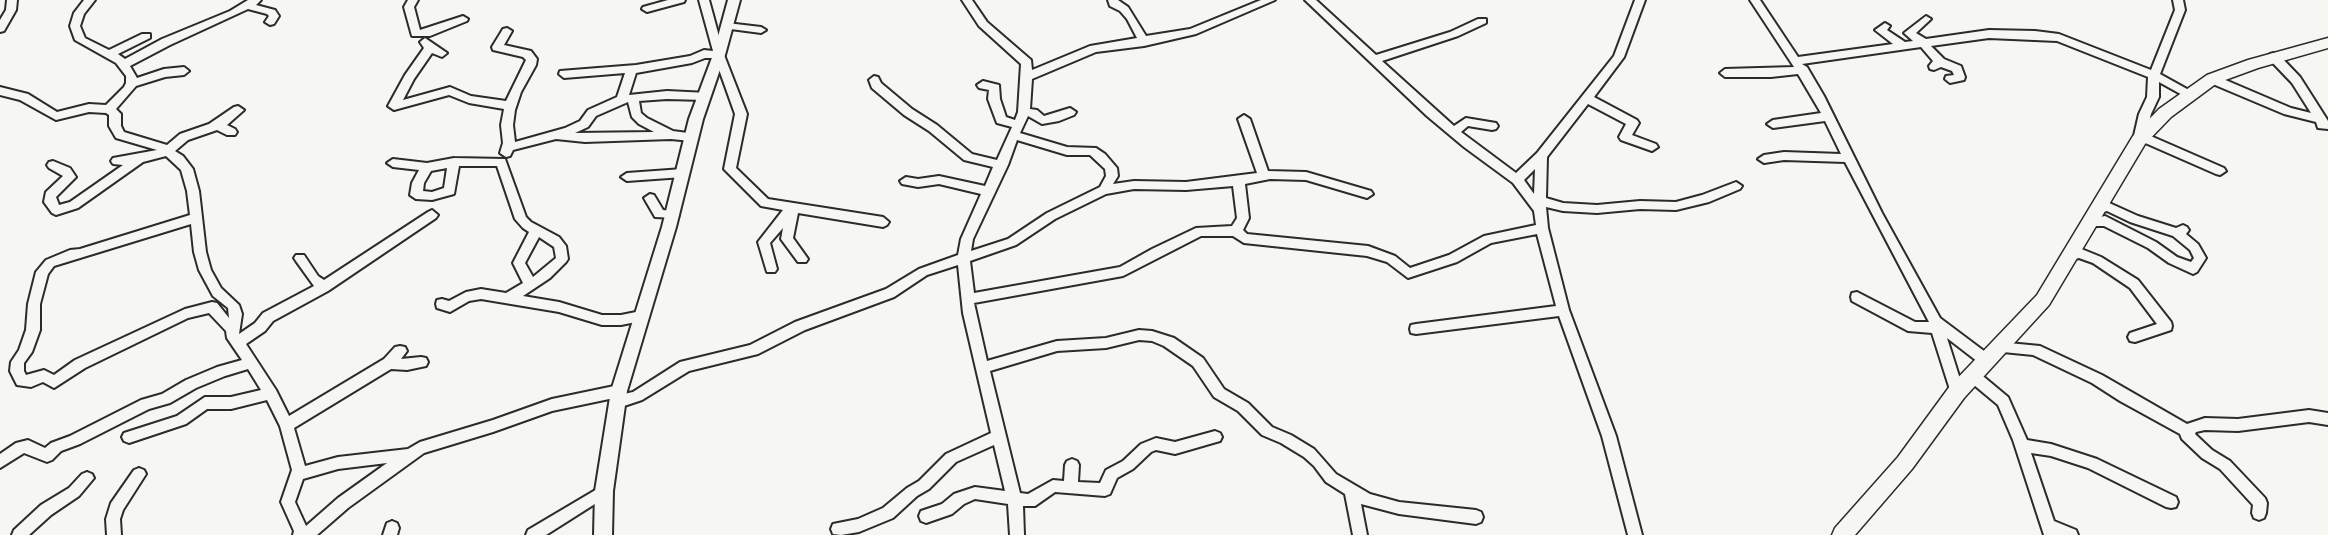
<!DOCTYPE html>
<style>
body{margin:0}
canvas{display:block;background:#f6f6f2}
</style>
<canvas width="2328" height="535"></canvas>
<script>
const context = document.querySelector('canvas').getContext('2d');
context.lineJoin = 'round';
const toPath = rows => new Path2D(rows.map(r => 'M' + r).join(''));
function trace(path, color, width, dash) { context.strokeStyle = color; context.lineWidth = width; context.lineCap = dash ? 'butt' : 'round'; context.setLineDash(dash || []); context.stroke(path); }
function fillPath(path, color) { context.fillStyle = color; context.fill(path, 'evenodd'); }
const minor = toPath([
 [7,0,17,0,16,10,4,31,0,32,0,20,6,10,7,0],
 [84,0,95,0,84,14,80,26,85,38,109,50,142,34,150,34,150,38,118,54,125,59,162,39,230,11,248,0,261,0,256,5,275,10,279,16,274,24,270,25,265,22,269,16,267,14,248,9,170,45,130,66,137,78,164,69,184,67,189,71,184,75,165,77,136,86,116,109,121,114,121,126,124,132,167,145,180,134,209,124,234,107,238,106,244,110,227,125,235,129,237,132,235,135,227,135,217,130,188,140,175,151,183,156,193,169,199,191,206,252,211,270,221,288,239,305,242,314,239,334,255,323,263,313,314,286,296,261,294,258,296,255,304,255,318,276,324,280,428,212,432,210,438,215,436,218,328,291,273,321,265,331,246,344,276,390,289,416,384,359,395,347,400,346,405,347,407,351,401,359,421,357,426,358,428,362,426,366,407,370,391,369,294,428,305,466,338,457,408,449,420,442,493,420,552,399,619,385,624,387,626,391,624,394,633,392,680,362,750,345,795,322,886,289,919,269,958,255,961,239,981,194,939,184,918,187,902,184,900,181,906,177,918,179,939,176,985,186,993,167,964,160,929,131,904,115,872,88,869,80,874,76,878,77,881,83,912,109,937,125,972,154,997,160,1012,127,997,123,988,99,989,90,979,88,977,85,983,81,999,85,1000,99,1006,117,1015,120,1018,112,1021,64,979,26,962,0,972,0,987,22,1031,60,1032,70,1090,46,1137,38,1127,19,1120,11,1110,6,1108,0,1118,0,1128,7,1146,36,1190,29,1261,0,1275,0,1196,34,1144,46,1096,52,1032,79,1030,109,1037,110,1044,116,1070,108,1076,112,1074,115,1059,121,1042,124,1028,116,1020,133,1067,147,1096,148,1105,154,1117,168,1118,176,1113,184,1134,181,1186,182,1257,173,1238,119,1244,115,1250,119,1268,171,1306,172,1371,191,1373,194,1367,198,1306,180,1270,179,1245,184,1249,218,1243,230,1247,234,1368,246,1395,256,1410,268,1449,255,1484,236,1536,225,1534,211,1513,183,1464,147,1427,116,1305,0,1316,0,1376,55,1450,32,1478,19,1486,19,1486,23,1458,36,1382,61,1454,126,1466,118,1496,123,1498,126,1496,129,1492,130,1468,126,1461,132,1516,173,1537,153,1614,56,1635,0,1645,0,1624,57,1594,97,1637,120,1639,123,1632,135,1656,144,1658,147,1652,151,1621,140,1619,137,1626,124,1588,104,1547,157,1546,198,1563,203,1597,205,1640,201,1676,202,1702,195,1736,182,1742,186,1740,189,1709,202,1676,210,1640,209,1597,213,1563,211,1546,207,1548,228,1569,310,1616,436,1642,535,1628,535,1602,436,1559,316,1416,334,1411,333,1410,329,1411,325,1416,324,1556,306,1537,234,1491,243,1457,262,1408,278,1387,262,1367,256,1244,243,1233,236,1201,236,1123,276,974,303,987,361,1057,341,1106,338,1139,330,1152,331,1174,338,1203,358,1224,389,1248,403,1272,427,1291,435,1314,449,1336,474,1370,494,1399,502,1476,510,1481,512,1483,517,1481,522,1476,524,1399,514,1361,504,1367,535,1353,535,1345,494,1326,482,1314,466,1304,457,1281,443,1262,435,1238,411,1214,397,1193,366,1164,346,1152,341,1139,340,1106,348,1057,351,990,371,1020,493,1028,494,1053,480,1064,481,1065,465,1067,461,1072,459,1077,461,1079,465,1078,482,1100,483,1106,470,1123,461,1141,444,1156,438,1175,442,1215,431,1220,433,1222,437,1220,441,1175,454,1156,450,1151,452,1133,469,1117,478,1110,494,1105,496,1055,492,1035,506,1023,506,1024,535,1010,535,1008,504,975,499,964,504,952,514,926,523,921,521,919,516,921,511,942,504,954,494,975,487,1005,491,994,445,956,462,929,489,917,496,893,518,859,532,841,535,833,534,831,529,833,524,858,519,883,508,907,488,919,481,946,454,991,433,963,313,958,265,927,275,894,297,805,330,758,354,689,371,642,400,618,408,613,406,611,402,614,398,552,411,493,432,424,453,348,508,317,535,293,535,294,531,281,502,292,470,280,426,267,400,231,409,207,409,186,424,129,443,124,441,122,437,124,433,177,416,205,397,231,397,261,390,248,369,225,376,196,388,170,403,149,409,80,444,61,451,52,460,47,462,24,453,0,468,0,454,16,443,28,440,45,448,51,443,70,436,141,400,162,394,186,380,217,367,242,360,227,338,226,331,209,313,188,318,85,368,54,388,43,382,31,387,17,385,10,371,11,362,19,350,26,330,28,304,36,272,46,260,70,250,80,249,190,215,187,191,181,170,166,156,143,162,78,208,56,215,52,213,44,202,46,192,63,176,49,168,47,165,49,162,53,161,70,168,76,177,56,197,59,205,70,202,123,165,113,164,111,161,113,158,157,150,116,138,109,126,109,115,106,113,89,112,56,120,20,100,0,95,0,87,28,94,57,112,89,104,106,105,124,87,126,83,126,76,116,63,75,40,70,26,74,13,84,0],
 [1017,140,1067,155,1090,155,1105,169,1106,176,1100,187,1047,213,1008,239,971,251,973,239,1008,165,1017,140],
 [1535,169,1534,194,1524,180,1535,169],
 [1233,186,1237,218,1232,226,1196,228,1152,249,1120,267,974,293,970,261,1016,245,1055,219,1106,194,1134,189,1186,190,1233,186],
 [191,224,194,252,199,270,213,296,228,308,229,318,217,303,212,302,185,309,75,360,54,375,44,370,26,375,24,371,24,363,32,352,40,330,40,304,48,274,54,266,191,224],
 [387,463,338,498,306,526,295,502,303,479,338,469,387,463],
 [408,0,418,0,414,7,420,30,463,16,468,19,467,21,430,36,412,36,404,7,408,0],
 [668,0,685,0,684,2,647,12,642,9,643,7,668,0],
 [699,0,709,0,724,55,747,114,736,168,768,199,883,217,889,222,887,225,883,227,798,213,793,238,808,259,806,262,798,262,781,239,783,228,770,243,777,269,775,272,767,272,758,242,783,210,761,206,724,169,735,114,715,58,705,58,692,63,636,73,629,95,667,91,708,93,710,96,704,100,667,99,639,101,641,113,647,118,673,131,695,134,697,137,691,141,671,139,585,142,556,139,513,150,510,156,506,157,500,153,503,143,501,125,504,109,469,103,449,95,394,110,388,106,405,75,424,48,420,42,425,38,447,53,442,57,432,53,414,79,403,100,450,87,471,96,506,101,526,60,523,57,493,50,492,47,503,29,507,28,512,31,504,45,531,51,537,59,536,65,521,92,515,110,513,125,515,142,565,128,580,121,588,110,617,97,625,73,564,78,559,74,560,71,636,65,690,56,704,50,713,51,699,0],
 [628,102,632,117,639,124,654,132,575,133,588,127,596,116,628,102],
 [1750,0,1760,0,1798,57,1893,44,1875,30,1885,23,1890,26,1887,30,1905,42,1913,41,1904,33,1926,16,1931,19,1916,33,1926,39,1989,30,2035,31,2059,34,2151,70,2175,10,2173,0,2183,0,2185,10,2160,74,2196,94,2194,97,2186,97,2159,82,2159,97,2151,114,2146,134,2224,168,2226,171,2220,175,2216,174,2143,142,2135,143,2133,140,2139,114,2147,97,2148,77,2057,41,1989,38,1931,46,1944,59,1961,66,1962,69,1965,77,1964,80,1950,83,1945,79,1946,76,1954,75,1952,71,1941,67,1934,70,1930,69,1929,66,1933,61,1921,47,1802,64,1807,67,1824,96,1882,213,1940,318,1992,357,1994,361,1992,365,1987,366,1982,365,1947,338,1964,392,1962,396,1957,398,1952,396,1932,333,1908,331,1852,301,1851,297,1852,293,1857,292,1915,322,1929,322,1845,162,1784,160,1764,163,1758,159,1764,155,1784,152,1841,154,1825,121,1773,128,1767,124,1773,120,1821,113,1798,74,1771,77,1725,77,1720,73,1725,69,1794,67,1750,0],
 [727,23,761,27,766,30,761,33,723,28,723,24,727,23],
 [2274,53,2278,54,2300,77,2328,121,2328,129,2318,128,2316,122,2284,114,2208,82,2207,79,2212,75,2216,76,2291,108,2311,113,2292,83,2270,60,2269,57,2270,54,2274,53],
 [454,158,505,159,526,217,531,222,559,237,566,246,568,259,566,262,550,278,523,296,559,302,602,315,621,315,641,311,646,312,647,316,646,320,621,325,602,325,559,312,481,299,469,301,450,312,437,308,436,304,437,300,442,299,449,301,466,292,481,289,506,293,523,283,513,263,529,232,523,228,515,219,497,166,459,166,454,194,432,200,416,199,410,195,412,183,419,170,393,167,387,163,393,159,427,163,454,158],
 [447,168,444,188,432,192,423,191,424,183,431,171,447,168],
 [539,237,554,247,556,258,533,277,525,263,539,237],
 [683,169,689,173,683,177,627,181,621,177,627,173,683,169],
 [650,194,654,195,663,210,677,212,679,215,677,218,655,217,644,198,650,194],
 [2107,202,2138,216,2176,228,2183,225,2187,227,2189,230,2186,234,2198,244,2206,258,2197,272,2193,274,2169,263,2148,248,2104,226,2086,226,2084,223,2086,220,2105,216,2109,218,2156,242,2177,257,2191,262,2194,258,2190,250,2173,236,2130,222,2107,211,2100,213,2096,212,2094,209,2096,206,2107,202],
 [2079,248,2101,257,2138,280,2171,322,2172,326,2171,330,2135,342,2130,341,2128,337,2130,333,2157,324,2130,288,2093,263,2079,258,2071,260,2067,258,2065,255,2067,252,2079,248],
 [1998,342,2040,346,2102,375,2187,424,2205,418,2238,419,2309,410,2328,413,2328,425,2309,422,2238,431,2205,430,2196,432,2195,434,2212,450,2230,461,2265,498,2267,503,2266,513,2264,518,2259,520,2254,518,2252,513,2253,505,2220,469,2202,458,2182,439,2180,434,2120,401,2092,383,2033,355,1993,351,1991,347,1993,343,1998,342],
 [1973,370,1978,372,2008,397,2027,440,2051,444,2097,459,2176,497,2178,502,2176,507,2171,508,2166,507,2088,468,2051,456,2031,453,2054,521,2076,530,2078,535,2044,535,2013,440,1998,405,1968,380,1966,376,1968,372,1973,370],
 [139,468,144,470,146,474,123,510,120,519,121,535,107,535,106,519,111,503,134,470,139,468],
 [87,472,92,474,94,478,79,496,51,515,29,535,12,535,14,530,41,505,69,488,82,474,87,472],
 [604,485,609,487,611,491,609,495,546,535,526,535,528,530,604,485],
 [392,521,397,523,399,528,397,535,383,535,387,523,392,521]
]);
const tertiary = toPath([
 [728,0,740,0,725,55,703,119,676,227,627,391,613,491,612,535,594,535,595,491,611,391,662,227,689,119,713,55,728,0]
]);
const secondary = toPath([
 [2328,38,2328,48,2258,68,2217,83,2171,117,2145,144,2049,305,1964,398,1912,469,1855,535,1832,535,1835,528,1898,457,1950,386,2037,295,2133,136,2159,109,2207,75,2248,60,2328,38]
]);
trace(minor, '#2b2b2b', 4);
trace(tertiary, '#2b2b2b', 4);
trace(secondary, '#2b2b2b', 3);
fillPath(minor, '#f6f6f2');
fillPath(tertiary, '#f6f6f2');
fillPath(secondary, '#f6f6f2');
</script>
